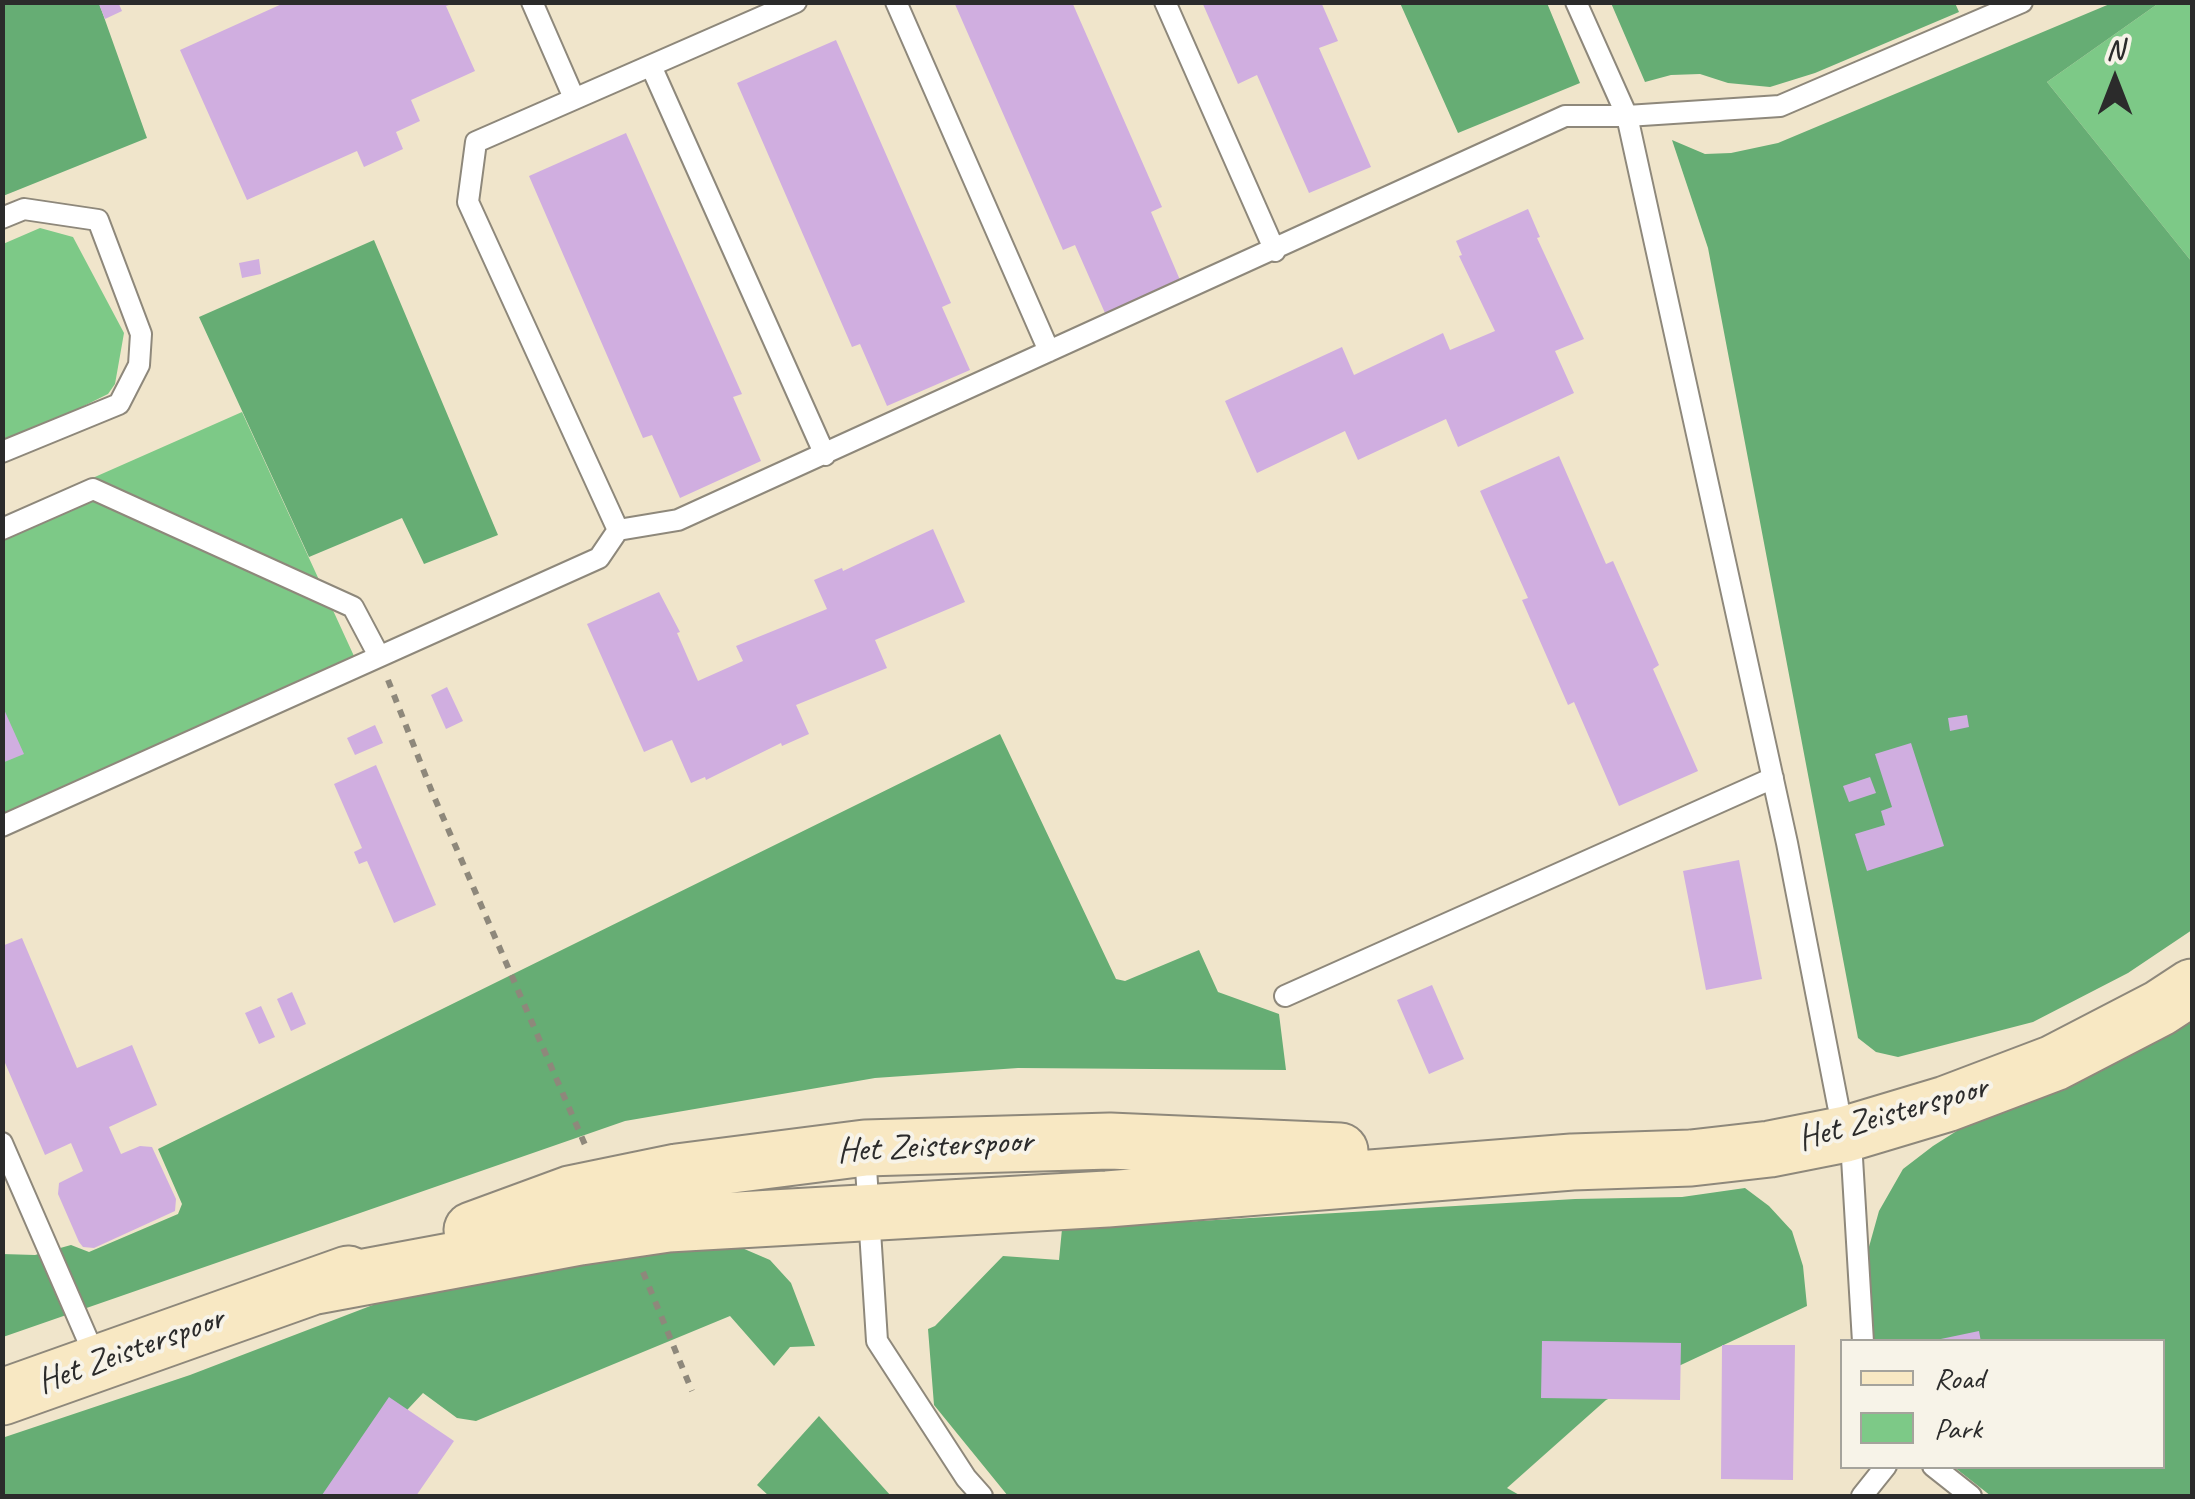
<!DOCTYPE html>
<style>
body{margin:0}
#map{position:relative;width:2195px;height:1499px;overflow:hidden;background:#f0e5cb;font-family:Caveat,sans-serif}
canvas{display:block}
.frame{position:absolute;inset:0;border:5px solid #2b2b2b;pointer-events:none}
.legend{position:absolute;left:1840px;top:1339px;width:325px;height:130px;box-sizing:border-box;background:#f7f3e8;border:2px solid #a5a39c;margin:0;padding:12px 18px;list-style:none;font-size:30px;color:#2b2b2b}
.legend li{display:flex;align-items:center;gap:20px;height:50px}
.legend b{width:50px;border:2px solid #a5a39c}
.north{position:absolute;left:2065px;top:30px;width:100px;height:100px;-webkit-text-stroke:8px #f7f3e8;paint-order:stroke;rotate:0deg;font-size:28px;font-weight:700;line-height:40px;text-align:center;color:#2b2b2b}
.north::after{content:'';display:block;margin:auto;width:35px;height:45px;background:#2b2b2b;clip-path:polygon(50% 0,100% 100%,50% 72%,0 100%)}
</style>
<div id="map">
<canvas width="2195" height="1499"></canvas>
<div class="frame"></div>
<ul class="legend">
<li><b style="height:12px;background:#f8e8c3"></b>Road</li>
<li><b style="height:28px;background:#7dc987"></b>Park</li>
</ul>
<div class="north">N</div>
</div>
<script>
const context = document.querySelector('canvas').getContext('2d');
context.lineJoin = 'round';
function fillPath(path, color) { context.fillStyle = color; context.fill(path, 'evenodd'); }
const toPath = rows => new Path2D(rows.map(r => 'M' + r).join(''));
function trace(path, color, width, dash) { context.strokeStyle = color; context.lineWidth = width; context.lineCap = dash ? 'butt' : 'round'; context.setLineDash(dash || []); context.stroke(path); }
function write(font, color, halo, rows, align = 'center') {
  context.font = font + ' Caveat,sans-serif'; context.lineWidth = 8; context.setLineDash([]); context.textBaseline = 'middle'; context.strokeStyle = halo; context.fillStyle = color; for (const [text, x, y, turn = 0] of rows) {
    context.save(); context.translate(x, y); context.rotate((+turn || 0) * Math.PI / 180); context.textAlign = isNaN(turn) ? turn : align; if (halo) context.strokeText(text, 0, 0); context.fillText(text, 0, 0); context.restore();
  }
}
const green = toPath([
 [2159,3,2192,3,2192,262,2047,82],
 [40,228,73,237,124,333,115,384,108,394,3,446,3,244],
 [242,412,359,667,3,820,2,518]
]);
const forest = toPath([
 [3,3,99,3,147,138,3,196],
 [1400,3,1547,3,1580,83,1458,133],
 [1955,3,1959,12,1815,73,1770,87,1728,83,1700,74,1671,75,1645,82,1611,3],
 [2112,3,2159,3,2047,82,2192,262,2192,930,2128,973,2033,1022,1898,1057,1876,1052,1858,1038,1708,248,1672,140,1705,154,1731,153,1778,143],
 [374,240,498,535,424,564,402,518,309,557,199,317],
 [1000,734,1116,979,1125,981,1199,950,1218,992,1279,1014,1286,1070,1018,1068,875,1078,625,1121,3,1337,2,1254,35,1255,71,1245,89,1252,178,1214,182,1204,158,1149],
 [2192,1014,2192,1496,1991,1496,1954,1467,2162,1466,2162,1342,1867,1342,1867,1254,1879,1211,1903,1169,1933,1146,1974,1120],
 [1745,1188,1769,1206,1792,1231,1803,1266,1807,1306,1606,1400,1507,1488,1521,1496,1008,1496,934,1405,928,1329,935,1326,1003,1256,1059,1260,1062,1229,1575,1199,1682,1197],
 [710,1242,742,1248,770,1260,791,1283,815,1346,790,1347,774,1366,730,1316,476,1421,457,1418,423,1393,338,1484,342,1496,3,1496,2,1438,190,1375,399,1295],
 [819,1416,891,1496,769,1496,757,1485]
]);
const building = toPath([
 [98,2,118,2,122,11,105,19],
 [954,2,1072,2,1162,207,1151,212,1180,280,1105,313,1075,245,1063,250],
 [1202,2,1321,2,1338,41,1319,48,1371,167,1309,193,1257,75,1238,84],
 [284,3,455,3,446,6,475,71,411,100,420,121,396,132,403,149,364,167,357,151,247,200,180,50],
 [836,40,951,303,942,307,970,370,887,406,860,344,852,347,737,83],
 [626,133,742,394,733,397,761,461,680,498,652,435,643,438,529,176],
 [1528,209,1540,237,1537,238,1584,339,1555,351,1574,393,1458,447,1446,419,1358,460,1345,431,1257,473,1225,401,1342,347,1354,375,1443,333,1450,350,1495,331,1459,256,1462,255,1456,241],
 [259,259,261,274,242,278,239,263],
 [1559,456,1606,564,1613,561,1659,665,1653,669,1698,771,1619,806,1574,702,1568,705,1522,600,1528,598,1480,491],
 [933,529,965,602,875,640,887,668,796,705,809,734,782,746,781,743,706,780,705,777,691,783,672,740,644,752,587,624,659,592,680,632,677,633,698,681,743,661,736,646,827,609,814,580,842,568,843,571],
 [447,687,463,721,446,729,431,695],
 [2,705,24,754,2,763],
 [1967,715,1969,727,1950,731,1948,718],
 [375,725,383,743,355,755,347,738],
 [1911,743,1944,846,1867,871,1855,834,1885,825,1881,811,1892,807,1875,754],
 [376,765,436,905,394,923,367,861,359,864,354,852,362,848,334,784],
 [1870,777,1876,793,1849,802,1843,786],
 [1739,860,1762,979,1706,990,1683,871],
 [22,938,77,1068,132,1045,157,1105,109,1127,121,1154,140,1146,152,1147,176,1199,175,1211,94,1248,83,1247,79,1242,58,1194,59,1183,83,1171,71,1143,45,1155,2,1056,2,946],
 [1432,985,1464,1059,1429,1074,1397,1000],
 [292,992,306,1024,291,1031,277,999],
 [261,1006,275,1037,259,1044,245,1013],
 [1979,1331,1981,1342,1936,1342,1936,1340],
 [1542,1341,1681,1343,1680,1400,1541,1398],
 [1722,1345,1795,1345,1793,1480,1721,1479],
 [389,1397,454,1441,416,1496,324,1496,322,1495]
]);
const path = toPath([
 [388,680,432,792,586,1147],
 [643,1272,692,1391]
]);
const lane = toPath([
 [532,2,574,98],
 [796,2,476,142,468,202,618,530,678,520,1565,116,1627,116,1780,106,2022,2],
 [896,2,1049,351],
 [1165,2,1275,251],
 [1576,2,1627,116,1787,843,1838,1105,1852,1158,1863,1342],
 [651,66,825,455],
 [2,218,24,209,98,220,141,334,139,365,119,404,2,452],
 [2,529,93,489,353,607,379,656],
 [2,826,599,558,618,530],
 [1285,996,1773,778],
 [2,1143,97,1361],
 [865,1152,877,1341,966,1478,982,1496],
 [1933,1466,1971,1496],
 [1862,1496,1886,1466]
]);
const secondary = toPath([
 [472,1230,570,1194,677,1172,865,1148,1110,1141,1340,1151],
 [316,1286,580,1237,668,1224,1107,1199,1572,1162,1691,1158,1770,1149,1846,1134,1946,1104,2054,1063,2160,1008,2192,987],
 [2,1397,348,1274]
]);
const streetNames = [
 ["Het Zeisterspoor",1893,1114,-16],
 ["Het Zeisterspoor",935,1147,-3],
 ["Het Zeisterspoor",131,1351,-20]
];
fillPath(green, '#7dc987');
fillPath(forest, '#66ad74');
fillPath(building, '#d0aee0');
trace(lane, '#8e887b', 24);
trace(secondary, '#8e887b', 59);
trace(path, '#8e887b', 6, [8, 8]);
trace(lane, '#fff', 20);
trace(secondary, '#f8e8c3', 55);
write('35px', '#2b2b2b', '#f7f3e8', streetNames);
</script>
